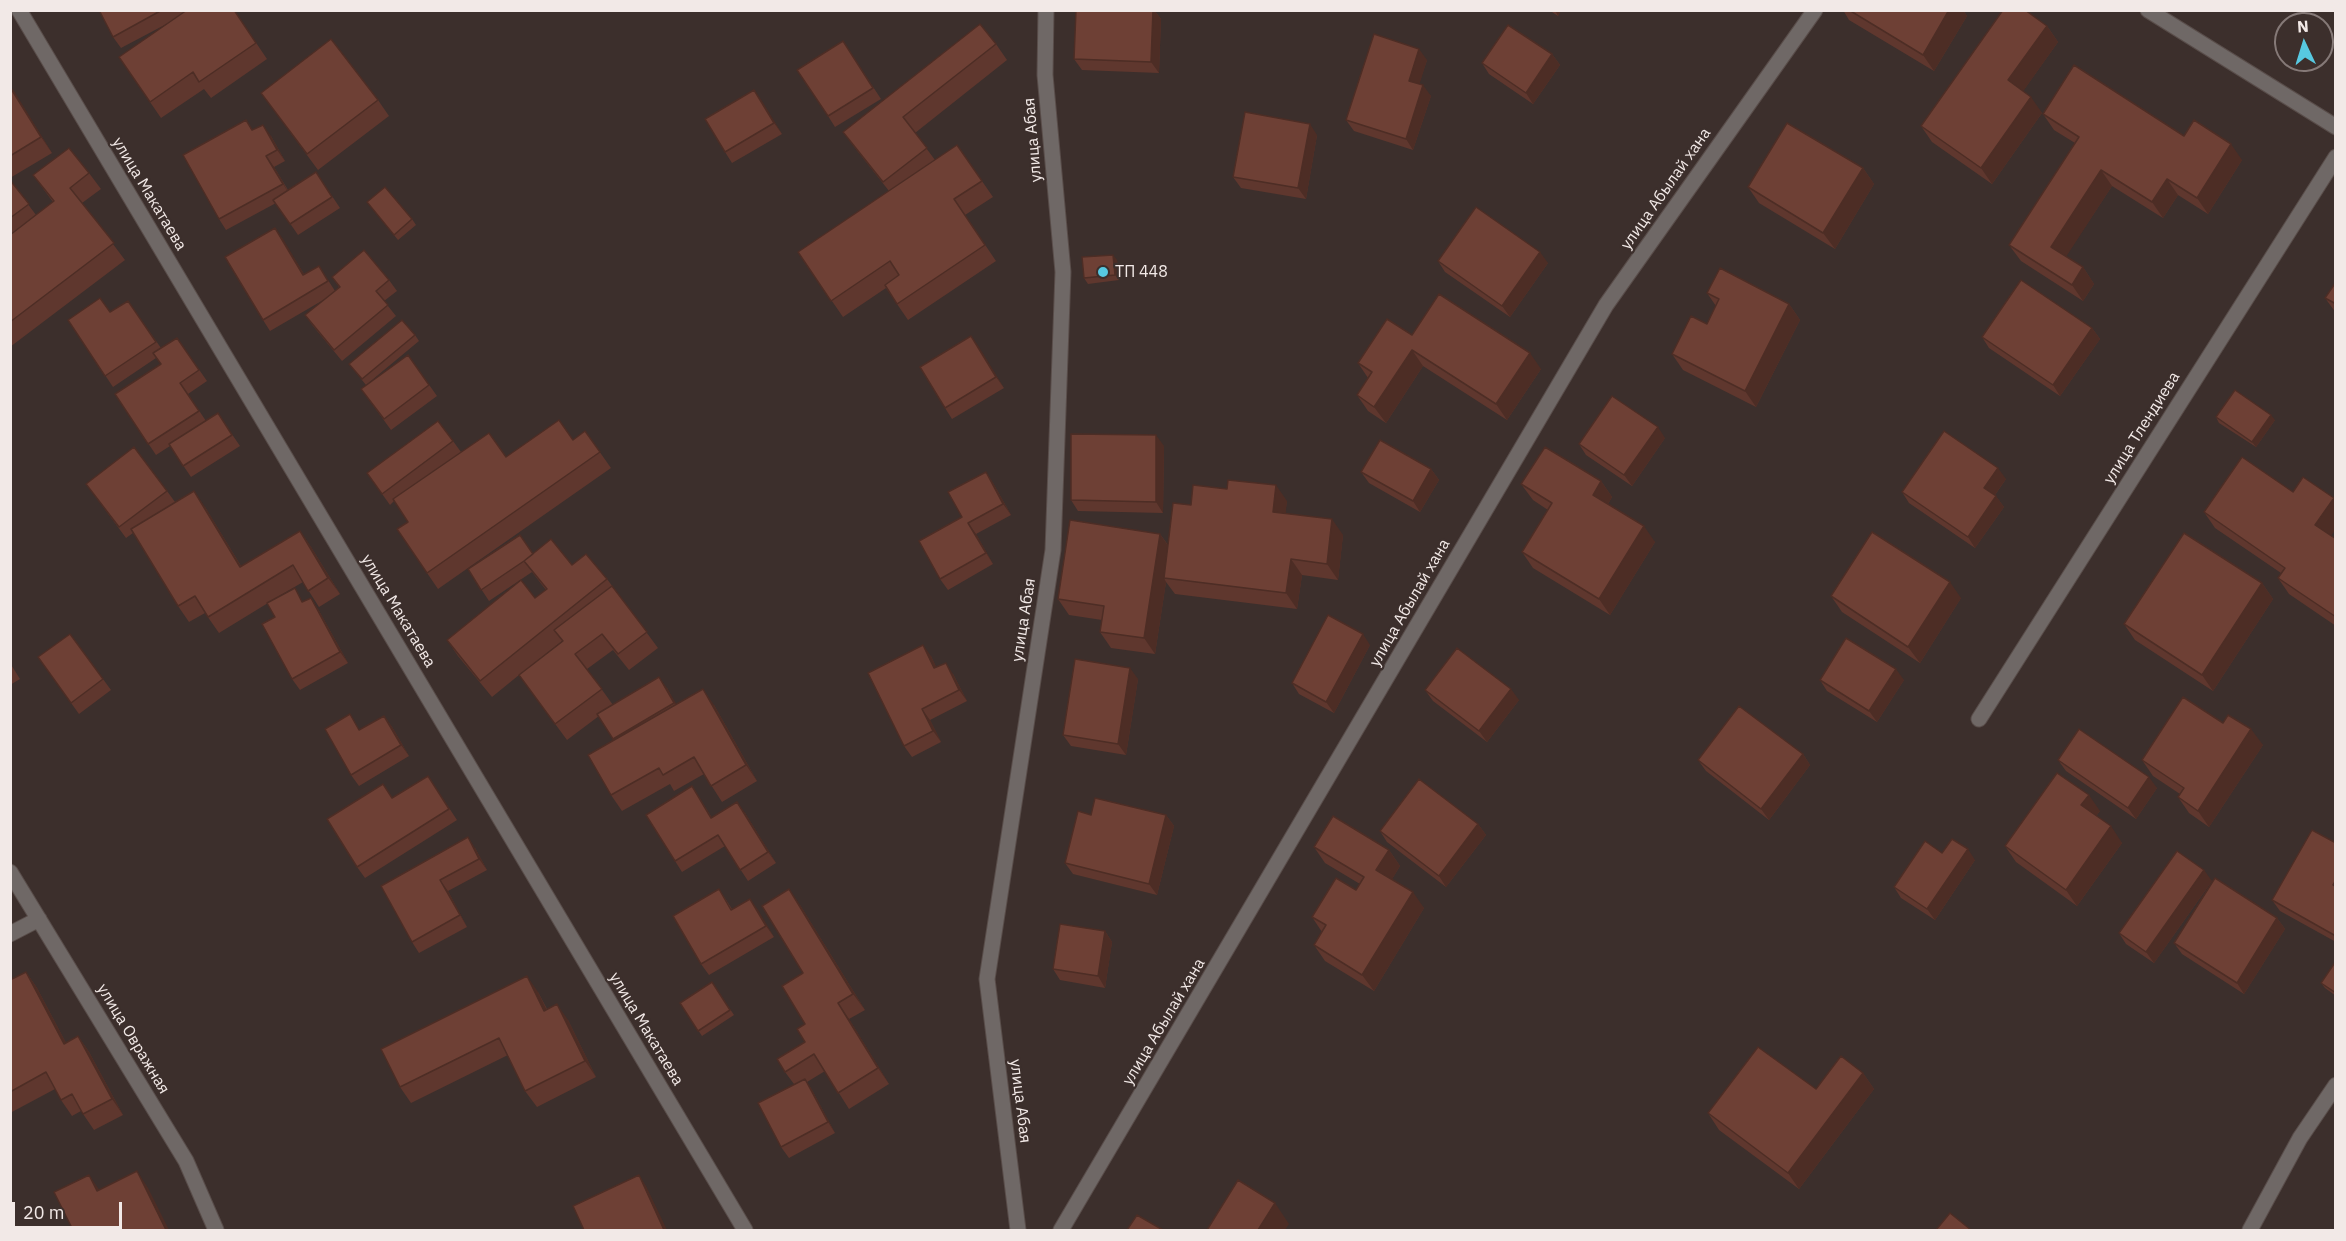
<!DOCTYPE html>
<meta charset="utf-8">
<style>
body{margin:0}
#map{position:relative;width:2346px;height:1241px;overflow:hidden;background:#3c2f2c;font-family:"IBM Plex Sans",sans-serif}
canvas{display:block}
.frame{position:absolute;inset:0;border:12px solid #f2e9e7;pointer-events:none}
.north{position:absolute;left:2274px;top:12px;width:60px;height:60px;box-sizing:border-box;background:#3c2f2c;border:2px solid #857977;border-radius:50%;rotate:356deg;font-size:16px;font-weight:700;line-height:24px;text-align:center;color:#f2e9e7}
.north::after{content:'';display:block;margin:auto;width:21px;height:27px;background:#57c9e1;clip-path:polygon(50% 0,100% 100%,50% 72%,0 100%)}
.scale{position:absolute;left:12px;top:1202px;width:110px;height:27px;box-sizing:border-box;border:3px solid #f2e9e7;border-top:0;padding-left:8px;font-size:18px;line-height:21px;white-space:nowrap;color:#f2e9e7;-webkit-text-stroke:4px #3c2f2c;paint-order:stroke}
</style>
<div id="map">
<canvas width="2346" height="1241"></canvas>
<div class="frame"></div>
<div class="north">N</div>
<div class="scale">20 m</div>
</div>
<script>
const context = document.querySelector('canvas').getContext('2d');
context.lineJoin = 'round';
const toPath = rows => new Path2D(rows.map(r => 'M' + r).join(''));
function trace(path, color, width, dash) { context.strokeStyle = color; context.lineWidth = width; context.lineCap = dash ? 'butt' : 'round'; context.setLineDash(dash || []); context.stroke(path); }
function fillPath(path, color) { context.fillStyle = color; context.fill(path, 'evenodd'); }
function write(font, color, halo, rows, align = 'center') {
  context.font = font + ' "IBM Plex Sans",sans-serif'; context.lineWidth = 4.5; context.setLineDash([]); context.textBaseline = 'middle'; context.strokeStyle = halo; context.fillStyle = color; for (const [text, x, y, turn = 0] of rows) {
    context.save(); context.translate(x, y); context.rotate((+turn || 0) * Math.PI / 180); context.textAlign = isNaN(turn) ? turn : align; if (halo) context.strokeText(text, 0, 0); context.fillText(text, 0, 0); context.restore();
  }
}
const street = toPath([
 [19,10,745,1230],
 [2148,10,2336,127],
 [1979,719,2336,157],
 [10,872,186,1161,216,1230],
 [10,934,39,919],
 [1018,1230,987,979,1053,550,1063,272,1045,75,1046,10],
 [1061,1230,1606,305,1815,10],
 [2250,1230,2300,1138,2336,1085]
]);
const wall = toPath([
 [99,10,234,10,267,59,211,98,204,89,161,118,119,57,174,20,121,48,113,37],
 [1076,10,1154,10,1161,19,1159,73,1082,70,1074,59],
 [1549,10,1561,10,1558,16],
 [1843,10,1963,10,1967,16,1934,71,1849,20],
 [2047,26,2058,42,2023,91,2042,113,1992,184,1932,142,1921,126],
 [843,41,881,99,835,127,828,116],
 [996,44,1007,60,915,133,935,160,957,145,993,197,965,215,996,261,908,320,886,288,843,317,798,252,889,191,855,148,843,132],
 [1552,54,1560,65,1533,104,1489,74,1482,63],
 [1427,60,1419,84,1431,96,1413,150,1354,131,1346,120],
 [10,86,52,153,10,178],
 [754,90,782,134,732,163,725,152],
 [261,93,378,100,389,116,318,170],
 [2043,114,2184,136,2242,160,2208,214,2178,195,2163,218,2112,186,2066,256,2083,267,2094,284,2083,301,2021,261,2009,245,2075,143,2054,130],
 [253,130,271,136,285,161,274,167,288,190,316,172,340,208,298,235,276,203,226,230,219,219],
 [1317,135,1306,199,1241,188,1233,177],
 [1863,168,1874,184,1835,249,1759,203,1748,187],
 [89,173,101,189,82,203,125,260,10,347,10,180,36,215,53,202,33,175],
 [367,202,412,219,416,225,398,240],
 [275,228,304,274,319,266,335,291,339,287,332,277,389,280,397,291,384,301,396,316,342,361,313,326,305,315,325,299,270,331,263,320],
 [1117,260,1119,280,1088,284,1084,278],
 [1438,261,1548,263,1510,317,1445,272],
 [2336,282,2336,313,2325,298],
 [1707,293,1789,304,1800,320,1756,407,1683,370,1672,354,1707,324,1716,306],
 [128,301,161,348,177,338,207,381,188,394,206,421,225,424,240,446,191,477,170,446,156,455,115,394,161,364,156,358,113,387,68,320,110,312],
 [2092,328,2100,339,2060,396,1989,348,1982,337],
 [415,335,419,341,366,385,349,364],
 [1412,335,1541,369,1507,420,1423,366,1386,423,1368,411,1357,395,1368,378,1358,363],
 [971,336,1004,388,952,419,945,408],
 [408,355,437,396,391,430,361,389],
 [2216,417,2275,420,2256,447,2219,423],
 [585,431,611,468,438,589,397,529,408,522,394,501,390,505,367,473,453,441,461,452,506,457,573,440],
 [1665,438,1632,486,1586,455,1579,444],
 [1164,446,1163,513,1078,511,1071,500],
 [1431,469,1439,480,1420,512,1369,483,1361,472],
 [986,472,993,483,1011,515,976,534,993,564,948,590,940,579],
 [2006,479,1995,495,2004,507,1975,548,1909,503,1902,492],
 [1601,481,1612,497,1608,504,1655,542,1610,615,1533,568,1522,552,1548,510,1533,500,1521,484],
 [86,484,167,491,175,502,170,506,205,507,241,566,300,531,311,547,340,594,319,607,303,582,274,599,304,601,318,609,348,663,300,690,292,679,275,617,268,603,219,633,205,613,189,622,178,606,133,533,126,538],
 [1287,501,1285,514,1343,535,1338,580,1302,575,1297,609,1175,594,1166,582,1155,654,1111,648,1100,632,1102,620,1069,615,1058,599,1160,534,1168,545,1191,505],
 [2204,512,2331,536,2336,539,2336,626,2289,594,2278,578,2281,573,2215,528],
 [533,554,572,565,607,579,658,648,629,670,613,650,587,669,613,705,667,688,676,705,714,705,757,781,722,802,704,774,674,791,670,784,622,811,611,795,614,740,599,716,567,740,519,675,492,697,458,656,447,640,535,598,546,590,532,572,489,601,468,569],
 [562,641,563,642,532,665],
 [2262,583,2273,599,2213,691,2135,640,2124,624],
 [1831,596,1961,598,1920,663,1842,612],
 [70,634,111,690,79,714,38,657],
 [1370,645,1334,713,1299,694,1292,683],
 [931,656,936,667,953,674,967,701,930,720,941,742,912,757,904,746],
 [10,663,20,679,10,685],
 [1138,679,1126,755,1071,746,1063,735],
 [1820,680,1904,680,1877,722,1827,691],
 [1425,690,1519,700,1487,742,1433,701],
 [384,716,392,727,409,756,359,786,351,775,360,729],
 [2223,723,2263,745,2209,827,2189,813,2178,797,2180,794,2153,776,2142,760],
 [1803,754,1810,765,1769,820,1706,771,1698,760],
 [2058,760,2157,788,2136,819,2066,771],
 [428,776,457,820,365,878,357,867,392,798],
 [692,786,712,818,745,813,776,863,748,881,725,846,682,872,675,861],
 [2100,811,2096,816,2122,843,2077,906,2016,862,2005,846],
 [1091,815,1166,815,1174,826,1157,895,1073,874,1065,863],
 [1478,824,1486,835,1446,887,1387,842,1380,831],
 [2336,843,2336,942,2280,911,2272,900],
 [1314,847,1389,850,1400,866,1392,879,1424,908,1374,991,1325,961,1314,945,1322,932,1312,917,1356,890,1360,884,1325,863],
 [475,848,487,870,448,891,467,927,419,953,412,942,381,886],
 [1942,853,1975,860,1935,920,1901,898,1894,887],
 [2212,881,2154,963,2126,944,2119,933],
 [719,889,732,909,750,899,774,937,709,975,701,964],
 [800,905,865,1010,849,1019,889,1084,849,1109,825,1071,807,1082,812,1090,835,1133,789,1158,781,1147,794,1084,785,1072,805,1042],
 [2277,918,2285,929,2244,994,2182,954,2174,943],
 [1105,931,1112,942,1105,988,1060,980,1053,969],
 [2336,961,2336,996,2325,988,2321,983],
 [26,972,37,988,66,1043,78,1036,89,1052,123,1115,94,1130,81,1111,72,1116,61,1100,55,1089,10,1113,10,980],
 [712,982,734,1015,702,1036,680,1003],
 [538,992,547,1009,568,1020,596,1077,537,1107,525,1091,508,1055,411,1103,400,1087],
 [1863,1073,1874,1089,1799,1189,1719,1130,1708,1113,1816,1089]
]);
const shadedWall = toPath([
 [1153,10,1154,10,1161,19,1159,73,1151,62],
 [1555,10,1561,10,1558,16],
 [1949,10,1963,10,1967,16,1934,71,1923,55],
 [2047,26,2058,42,2019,97,2008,80],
 [1419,49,1427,60,1417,92,1409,81],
 [1552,54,1560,65,1533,104,1526,93],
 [1423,85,1431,96,1413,150,1406,139],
 [10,86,14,91,52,153,41,137,10,87],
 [754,90,762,101,782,134,774,123],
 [2031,97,2042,113,1992,184,1981,168],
 [1310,124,1317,135,1306,199,1298,188],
 [263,125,271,136,285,161,277,150],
 [2231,144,2242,160,2208,214,2197,198],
 [266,156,274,167,290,195,283,184],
 [1863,168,1874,184,1835,249,1823,233],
 [2101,170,2112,186,2062,263,2051,247],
 [2167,179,2178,195,2163,218,2152,202],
 [275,228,283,239,311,286,303,275],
 [1540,252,1548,263,1510,317,1502,306],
 [1113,255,1117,260,1119,280,1115,275],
 [2083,267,2094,284,2083,301,2072,285],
 [1789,304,1800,320,1756,407,1745,391],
 [2092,328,2100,339,2060,396,2053,385],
 [971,336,979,347,1004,388,996,377],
 [1412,350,1423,366,1386,423,1374,407],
 [1530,353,1541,369,1507,420,1496,404],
 [2271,415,2275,420,2256,447,2252,442],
 [1658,427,1665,438,1632,486,1624,475],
 [1156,435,1164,446,1163,513,1156,502],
 [1998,468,2006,479,1992,499,1984,488],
 [1431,469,1439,480,1420,512,1413,501],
 [986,472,993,483,1011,515,1003,504],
 [1601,481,1612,497,1604,511,1593,495],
 [1276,485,1287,501,1284,528,1273,512],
 [194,491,205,507,251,583,240,567],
 [1996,496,2004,507,1975,548,1968,537],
 [2334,498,2336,500,2336,529,2327,541,2315,525],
 [1332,519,1343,535,1338,580,1327,564],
 [968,523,976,534,993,564,986,553],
 [1644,526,1655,542,1610,615,1599,599],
 [300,531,311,547,340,594,328,578],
 [1160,534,1171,550,1164,578,1166,582,1155,654,1144,638],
 [1291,559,1302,575,1297,609,1286,593],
 [1950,582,1961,598,1920,663,1908,647],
 [2262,583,2273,599,2213,691,2202,675],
 [311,598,318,609,348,663,340,652],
 [1363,634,1370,645,1334,713,1326,702],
 [923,645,931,656,942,679,934,668],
 [946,663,953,674,967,701,959,690],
 [1130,668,1138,679,1126,755,1118,744],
 [1896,669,1904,680,1877,722,1869,711],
 [659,677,667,688,682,714,674,703],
 [703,689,714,705,757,781,746,765],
 [1511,689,1519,700,1487,742,1479,731],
 [922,709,930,720,941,742,933,731],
 [384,716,392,727,409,756,401,745],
 [2251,729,2263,745,2209,827,2198,811],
 [1803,754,1810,765,1769,820,1761,809],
 [2149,777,2157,788,2136,819,2128,808],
 [2089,795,2100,811,2092,821,2081,805],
 [737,802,745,813,776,863,768,852],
 [1166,815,1174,826,1157,895,1149,884],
 [1478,824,1486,835,1446,887,1439,876],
 [2111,826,2122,843,2077,906,2066,890],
 [468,837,475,848,487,870,479,859],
 [1968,849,1975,860,1935,920,1927,909],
 [1389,850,1400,866,1388,886,1376,870],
 [2204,870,2212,881,2154,963,2146,952],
 [440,880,448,891,467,927,460,915],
 [789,889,800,905,865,1010,853,994],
 [1413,892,1424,908,1374,991,1362,975],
 [750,899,758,910,774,937,766,926],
 [2277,918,2285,929,2244,994,2237,983],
 [1105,931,1112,942,1105,988,1098,976],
 [26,972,37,988,75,1060,64,1044],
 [527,976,538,992,555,1027,544,1011],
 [838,1003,849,1019,889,1084,878,1068],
 [557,1004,568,1020,596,1077,585,1061],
 [78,1036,89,1052,123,1115,112,1099],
 [1863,1073,1874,1089,1799,1189,1788,1173],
 [805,1079,812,1090,835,1133,828,1122],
 [137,1171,148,1188,169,1230,166,1230],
 [89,1175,100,1191,97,1191],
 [639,1175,646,1186,667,1230,664,1230],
 [1275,1203,1289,1224,1285,1230,1258,1230]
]);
const building = toPath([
 [99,10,162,10,113,37,99,10],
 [187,10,234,10,256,43,199,82,193,72,150,102,119,57,187,10],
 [1076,10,1153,10,1151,62,1074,59,1076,10],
 [1849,10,1949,10,1923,55,1849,10],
 [2003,10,2025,10,2047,26,2008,80,2031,97,1981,168,1921,126,2003,10],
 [980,24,996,44,903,117,927,148,883,182,843,132,980,24],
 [1508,25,1552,54,1526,93,1482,63,1508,25],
 [1374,34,1419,49,1409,81,1423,85,1406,139,1346,120,1374,34],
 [331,39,378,100,307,154,261,93,331,39],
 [843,41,873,88,828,116,797,70,843,41],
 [2074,65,2184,136,2194,120,2231,144,2197,198,2167,179,2152,202,2101,170,2051,247,2083,267,2072,285,2009,245,2079,137,2043,114,2074,65],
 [10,87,41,137,10,156,10,87],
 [754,90,774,123,725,152,705,119,754,90],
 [1245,112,1310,124,1298,188,1233,177,1245,112],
 [246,120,252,130,263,125,277,150,266,156,283,184,219,219,183,155,246,120],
 [1787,123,1863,168,1823,233,1748,187,1787,123],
 [957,145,982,181,954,199,985,245,897,304,885,285,899,275,890,261,831,301,798,252,957,145],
 [69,148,89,173,70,188,114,243,10,322,10,235,54,201,33,175,69,148],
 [316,172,332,197,290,224,273,200,316,172],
 [10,180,29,204,10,218,10,180],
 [385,187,412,219,394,235,367,202,385,187],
 [1476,207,1540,252,1502,306,1438,261,1476,207],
 [275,228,303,275,319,266,328,281,263,320,225,257,275,228],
 [364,250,389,280,376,291,388,305,334,350,305,315,340,287,332,277,364,250],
 [1113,255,1115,275,1084,278,1082,257,1113,255],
 [1720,268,1789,304,1745,391,1672,354,1691,316,1707,324,1719,299,1707,293,1720,268],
 [2021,280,2092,328,2053,385,1982,337,2021,280],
 [2336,282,2336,304,2325,298,2336,282],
 [1439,294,1530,353,1496,404,1412,350,1374,407,1357,395,1372,372,1358,363,1387,319,1412,335,1439,294],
 [100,298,110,312,128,301,156,342,105,376,68,320,100,298],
 [402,320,415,335,362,379,349,364,402,320],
 [971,336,996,377,945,408,920,367,971,336],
 [177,338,199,370,180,383,199,411,148,444,115,394,161,364,153,353,177,338],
 [408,355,429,385,384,419,361,389,408,355],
 [2235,390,2271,415,2252,442,2216,417,2235,390],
 [1612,396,1658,427,1624,475,1579,444,1612,396],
 [218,413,232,435,183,466,169,444,218,413],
 [559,420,573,440,585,431,600,452,427,573,397,529,408,522,393,499,489,433,506,457,559,420],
 [438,421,453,441,382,494,367,473,438,421],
 [1944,431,1998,468,1984,488,1996,496,1968,537,1902,492,1944,431],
 [1071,434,1156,435,1156,502,1071,500,1071,434],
 [1380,440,1431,469,1413,501,1361,472,1380,440],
 [134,447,167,491,119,527,86,484,134,447],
 [1545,447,1601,481,1593,495,1644,526,1599,599,1522,552,1552,503,1521,484,1545,447],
 [2242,457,2293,492,2303,477,2334,498,2315,525,2336,539,2336,617,2278,578,2285,568,2204,512,2242,457],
 [986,472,1003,504,968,523,986,553,940,579,919,541,962,517,948,492,986,472],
 [1228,480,1276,485,1273,512,1332,519,1327,564,1291,559,1286,593,1164,578,1173,503,1191,505,1193,485,1227,489,1228,480],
 [194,491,240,567,300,531,328,578,308,591,293,565,208,617,195,596,178,606,131,529,194,491],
 [1070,520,1160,534,1144,638,1100,632,1104,606,1058,599,1070,520],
 [1872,532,1950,582,1908,647,1831,596,1872,532],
 [2184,533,2262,583,2202,675,2124,624,2184,533],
 [520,535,533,554,524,561,481,590,468,569,520,535],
 [551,539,572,565,586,554,607,579,480,681,447,640,521,580,535,598,547,589,524,561,551,539],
 [612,586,647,632,618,654,602,634,575,654,602,689,555,724,519,675,563,641,554,630,612,586],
 [295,588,302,602,311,598,340,652,292,679,262,624,275,617,267,603,295,588],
 [1328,615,1363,634,1326,702,1292,683,1328,615],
 [70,634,103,679,71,703,38,657,70,634],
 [1846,638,1896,669,1869,711,1820,680,1846,638],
 [923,645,934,668,946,663,959,690,922,709,933,731,904,746,868,673,923,645],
 [1457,648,1511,689,1479,731,1425,690,1457,648],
 [1075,659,1130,668,1118,744,1063,735,1075,659],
 [659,677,674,703,613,739,597,714,659,677],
 [703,689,746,765,711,786,694,757,663,775,659,768,611,795,588,755,703,689],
 [2183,697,2223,723,2228,715,2251,729,2198,811,2178,797,2184,788,2142,760,2183,697],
 [1739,706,1803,754,1761,809,1698,760,1739,706],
 [350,714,359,730,384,716,401,745,351,775,325,729,350,714],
 [2079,729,2149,777,2128,808,2058,760,2079,729],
 [2057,773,2089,795,2081,805,2111,826,2066,890,2005,846,2057,773],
 [428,776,449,809,357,867,327,819,383,784,392,798,428,776],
 [1419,779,1478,824,1439,876,1380,831,1419,779],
 [692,786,711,818,737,802,768,852,740,870,718,835,675,861,646,815,692,786],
 [1095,798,1166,815,1149,884,1065,863,1078,811,1091,815,1095,798],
 [1333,816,1389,850,1376,870,1413,892,1362,975,1314,945,1326,925,1312,917,1336,878,1356,890,1364,877,1314,847,1333,816],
 [2312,830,2336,843,2336,880,2333,885,2336,887,2336,933,2334,935,2272,900,2312,830],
 [468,837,479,859,440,880,460,915,412,942,381,886,468,837],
 [1952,839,1968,849,1927,909,1894,887,1925,841,1942,853,1952,839],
 [2177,851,2204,870,2146,952,2119,933,2177,851],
 [2215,878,2277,918,2237,983,2174,943,2215,878],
 [719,889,731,910,750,899,766,926,701,964,673,916,719,889],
 [789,889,853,994,838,1003,878,1068,838,1093,814,1054,785,1072,777,1059,805,1042,797,1029,805,1024,782,986,803,973,762,906,789,889],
 [1060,924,1105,931,1098,976,1053,969,1060,924],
 [2336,961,2336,993,2321,983,2336,961],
 [26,972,64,1044,78,1036,112,1099,83,1114,72,1094,61,1100,46,1072,10,1092,10,980,26,972],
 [527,976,544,1011,557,1004,585,1061,525,1091,499,1038,400,1087,381,1049,527,976],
 [712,982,730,1010,698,1031,680,1003,712,982],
 [1758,1047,1816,1089,1841,1056,1863,1073,1788,1173,1708,1113,1758,1047],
 [805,1079,828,1122,781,1147,758,1103,805,1079],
 [137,1171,166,1230,73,1230,54,1192,89,1175,97,1191,137,1171],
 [639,1175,664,1230,584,1230,573,1206,639,1175],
 [1238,1180,1275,1203,1258,1230,1207,1230,1238,1180],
 [1950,1213,1971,1230,1936,1230,1950,1213],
 [1137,1215,1163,1230,1127,1230,1137,1215]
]);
const markers = [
 [1103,272,6,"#57c9e1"]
];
const streetNames = [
 ["улица Абая",1033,140,-95],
 ["улица Абылай хана",1666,189,-55],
 ["улица Макатаева",149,194,59],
 ["улица Тлендиева",2142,428,-58],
 ["улица Абылай хана",1410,603,-60],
 ["улица Макатаева",398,611,59],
 ["улица Абая",1024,620,-81],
 ["улица Абылай хана",1164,1022,-59],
 ["улица Макатаева",646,1029,59],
 ["улица Овражная",133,1039,59],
 ["улица Абая",1020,1101,83]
];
const poiNames = [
 ["ТП 448",1115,272]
];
trace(street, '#594d4a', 17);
trace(street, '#6f6866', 15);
fillPath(wall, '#5f372e');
fillPath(shadedWall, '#4d2d25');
fillPath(building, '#6e4035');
trace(building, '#4d2d25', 1.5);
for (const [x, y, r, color] of markers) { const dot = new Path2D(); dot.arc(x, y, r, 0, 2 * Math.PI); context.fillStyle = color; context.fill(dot); trace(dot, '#3c2f2c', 2); }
write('16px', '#f2e9e7', '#3c2f2c', streetNames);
write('16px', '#f2e9e7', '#3c2f2c', poiNames, 'left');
</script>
